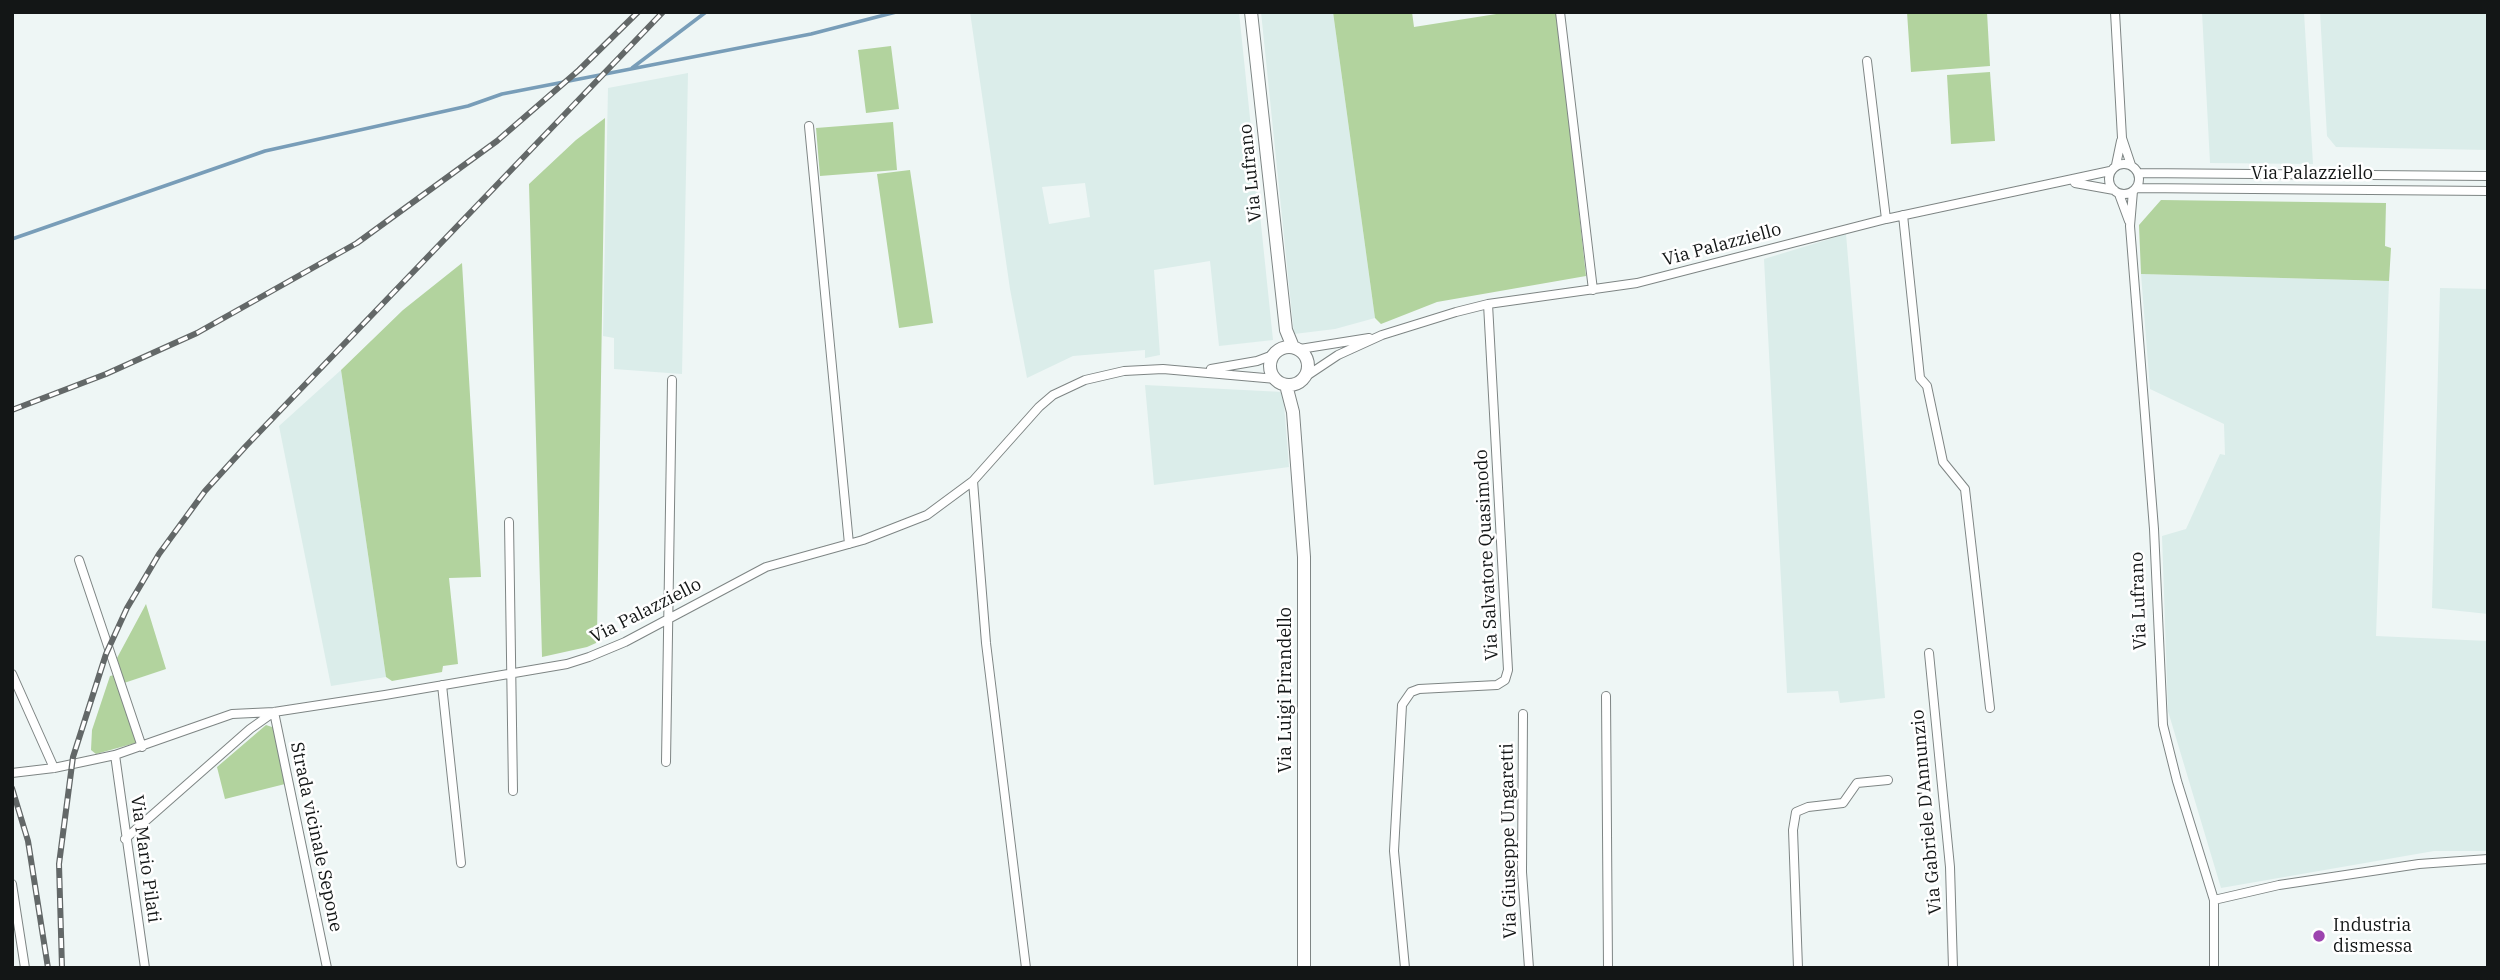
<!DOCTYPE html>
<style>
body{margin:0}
#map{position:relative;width:2500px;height:980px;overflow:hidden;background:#eef6f5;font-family:"IBM Plex Serif",serif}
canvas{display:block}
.frame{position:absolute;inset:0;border:14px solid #131616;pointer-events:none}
</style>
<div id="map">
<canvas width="2500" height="980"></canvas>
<div class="frame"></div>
</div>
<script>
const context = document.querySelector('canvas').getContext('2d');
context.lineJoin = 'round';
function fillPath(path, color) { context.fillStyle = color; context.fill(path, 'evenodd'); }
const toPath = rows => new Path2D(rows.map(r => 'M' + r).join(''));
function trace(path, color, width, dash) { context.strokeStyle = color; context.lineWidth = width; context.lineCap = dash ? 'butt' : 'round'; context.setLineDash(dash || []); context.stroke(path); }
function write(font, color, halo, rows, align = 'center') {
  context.font = font + ' "IBM Plex Serif",serif'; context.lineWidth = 5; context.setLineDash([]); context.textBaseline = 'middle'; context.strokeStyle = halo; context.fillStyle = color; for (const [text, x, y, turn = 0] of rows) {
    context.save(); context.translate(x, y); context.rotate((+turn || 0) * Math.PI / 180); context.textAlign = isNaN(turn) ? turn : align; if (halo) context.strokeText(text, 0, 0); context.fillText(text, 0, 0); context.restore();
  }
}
const built = toPath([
 [970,12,1239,12,1273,340,1219,346,1210,261,1154,270,1160,355,1145,358,1145,350,1073,356,1027,378,1010,289],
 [1085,183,1090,217,1049,224,1042,187],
 [1261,12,1333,12,1375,318,1335,329,1294,334],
 [2202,12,2304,12,2313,164,2210,163],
 [2320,12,2488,12,2488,150,2336,147,2327,136],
 [688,73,682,374,614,369,614,338,603,336,608,88],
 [1846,234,1885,698,1840,703,1838,691,1787,693,1764,259],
 [2141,274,2389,281,2376,636,2488,641,2488,851,2434,851,2221,888,2168,711,2162,536,2186,529,2220,454,2225,455,2224,424,2150,389],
 [2440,288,2488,289,2488,614,2432,608],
 [341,370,386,677,331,686,279,426],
 [1145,385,1283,392,1289,467,1154,485]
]);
const green = toPath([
 [1333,12,1412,12,1414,27,1509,12,1557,12,1586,276,1437,302,1381,324,1375,318],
 [1907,12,1987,12,1990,66,1911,72],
 [891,46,899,109,866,113,858,50],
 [1990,72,1995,141,1951,144,1947,75],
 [605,118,597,637,596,643,587,647,542,657,529,184,576,140],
 [893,122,897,170,820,176,816,128],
 [910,170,933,323,899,328,877,174],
 [2161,200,2386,203,2385,246,2391,248,2389,281,2141,274,2139,225],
 [462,263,481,577,449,578,458,664,443,666,442,672,392,681,386,677,341,370,403,310],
 [146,604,166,669,124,683,117,658],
 [114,675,139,742,96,754,91,750,92,730,110,676],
 [266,725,275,728,285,784,225,799,217,767]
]);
const stream = toPath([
 [632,68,706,12],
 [12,239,265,151,468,106,502,94,811,34,896,12]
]);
const street = toPath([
 [1560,12,1593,290],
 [2115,12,2122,138,2131,165],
 [1867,61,1886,219],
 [809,126,849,544],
 '2109 179a15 15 0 1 1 30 0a15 15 0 1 1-30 0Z',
 [2116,165,2121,141],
 [2138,173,2488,176],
 [2075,183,2114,190],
 [2136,188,2488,191],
 [2133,191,2130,226,2154,529,2163,725,2177,781,2214,900,2214,968],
 [2119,194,2129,221],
 [1903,215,1920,378,1927,386,1943,462,1965,489,1990,708],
 [1300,349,1369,338],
 [1211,369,1257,361,1273,355],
 [1305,377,1338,355,1382,335,1456,312,1488,304,1637,283,1886,219,2110,171],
 [973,481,986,643,1026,968],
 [509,522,513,791],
 [79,560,142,747],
 [1929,653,1950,867,1953,968],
 [12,674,54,768],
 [442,685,461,863],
 [1606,696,1608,968],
 [1523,714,1522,872,1529,968],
 [115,755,145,968],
 [666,762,672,380],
 [12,773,54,768,115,755,232,714,274,712,385,695,567,664,589,657,625,642,766,567,863,540,927,515,973,481,1039,407,1053,395,1085,380,1124,371,1163,369,1276,379],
 [125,839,250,729,274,712,327,968],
 [12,884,25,968],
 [2214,900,2279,885,2419,864,2488,859],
 [1405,968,1394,851,1402,705,1411,692,1419,689,1497,685,1505,680,1508,670,1488,304],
 [1798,968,1793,830,1796,812,1808,807,1843,803,1857,783,1888,780]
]);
const secondary = toPath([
 [1251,12,1286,330,1293,347],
 '1270 366a19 19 0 1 1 38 0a19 19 0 1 1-38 0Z',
 [1286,385,1293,412,1304,557,1304,968]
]);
const rail = toPath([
 [12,410,106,374,197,333,357,243,497,141,579,70,638,12],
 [12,788,28,841,48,968],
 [62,968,59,864,73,757,106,654,127,608,159,554,205,491,246,446,663,12]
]);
const markers = [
 [2319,936,7,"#9d44af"]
];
const streetNames = [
 ["Via Lufrano",1251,173,-96],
 ["Via Palazziello",2312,174],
 ["Via Palazziello",1722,245,-15],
 ["Via Salvatore Quasimodo",1487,555,-93],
 ["Via Lufrano",2139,601,-92],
 ["Via Palazziello",646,611,-27],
 ["Via Luigi Pirandello",1286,690,-90],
 ["Via Gabriele D'Annunzio",1927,812,-95],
 ["Strada vicinale Sepone",316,837,78],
 ["Via Giuseppe Ungaretti",1509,841,-91],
 ["Via Mario Pilati",145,859,82]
];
const poiNames = [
 ["Industria",2333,926],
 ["dismessa",2333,947]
];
fillPath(built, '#dbedea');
fillPath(green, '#b2d39e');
trace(stream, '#789db8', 3.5);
trace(street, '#7e8584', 10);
trace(secondary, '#7e8584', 14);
trace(street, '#fff', 8);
trace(secondary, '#fff', 12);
trace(rail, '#636868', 6);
trace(rail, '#fff', 3.5, [10]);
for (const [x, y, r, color] of markers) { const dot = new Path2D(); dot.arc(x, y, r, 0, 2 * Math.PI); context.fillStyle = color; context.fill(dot); trace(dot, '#fff', 2.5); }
write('18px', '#131616', '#fff', streetNames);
write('18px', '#131616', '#fff', poiNames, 'left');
</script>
